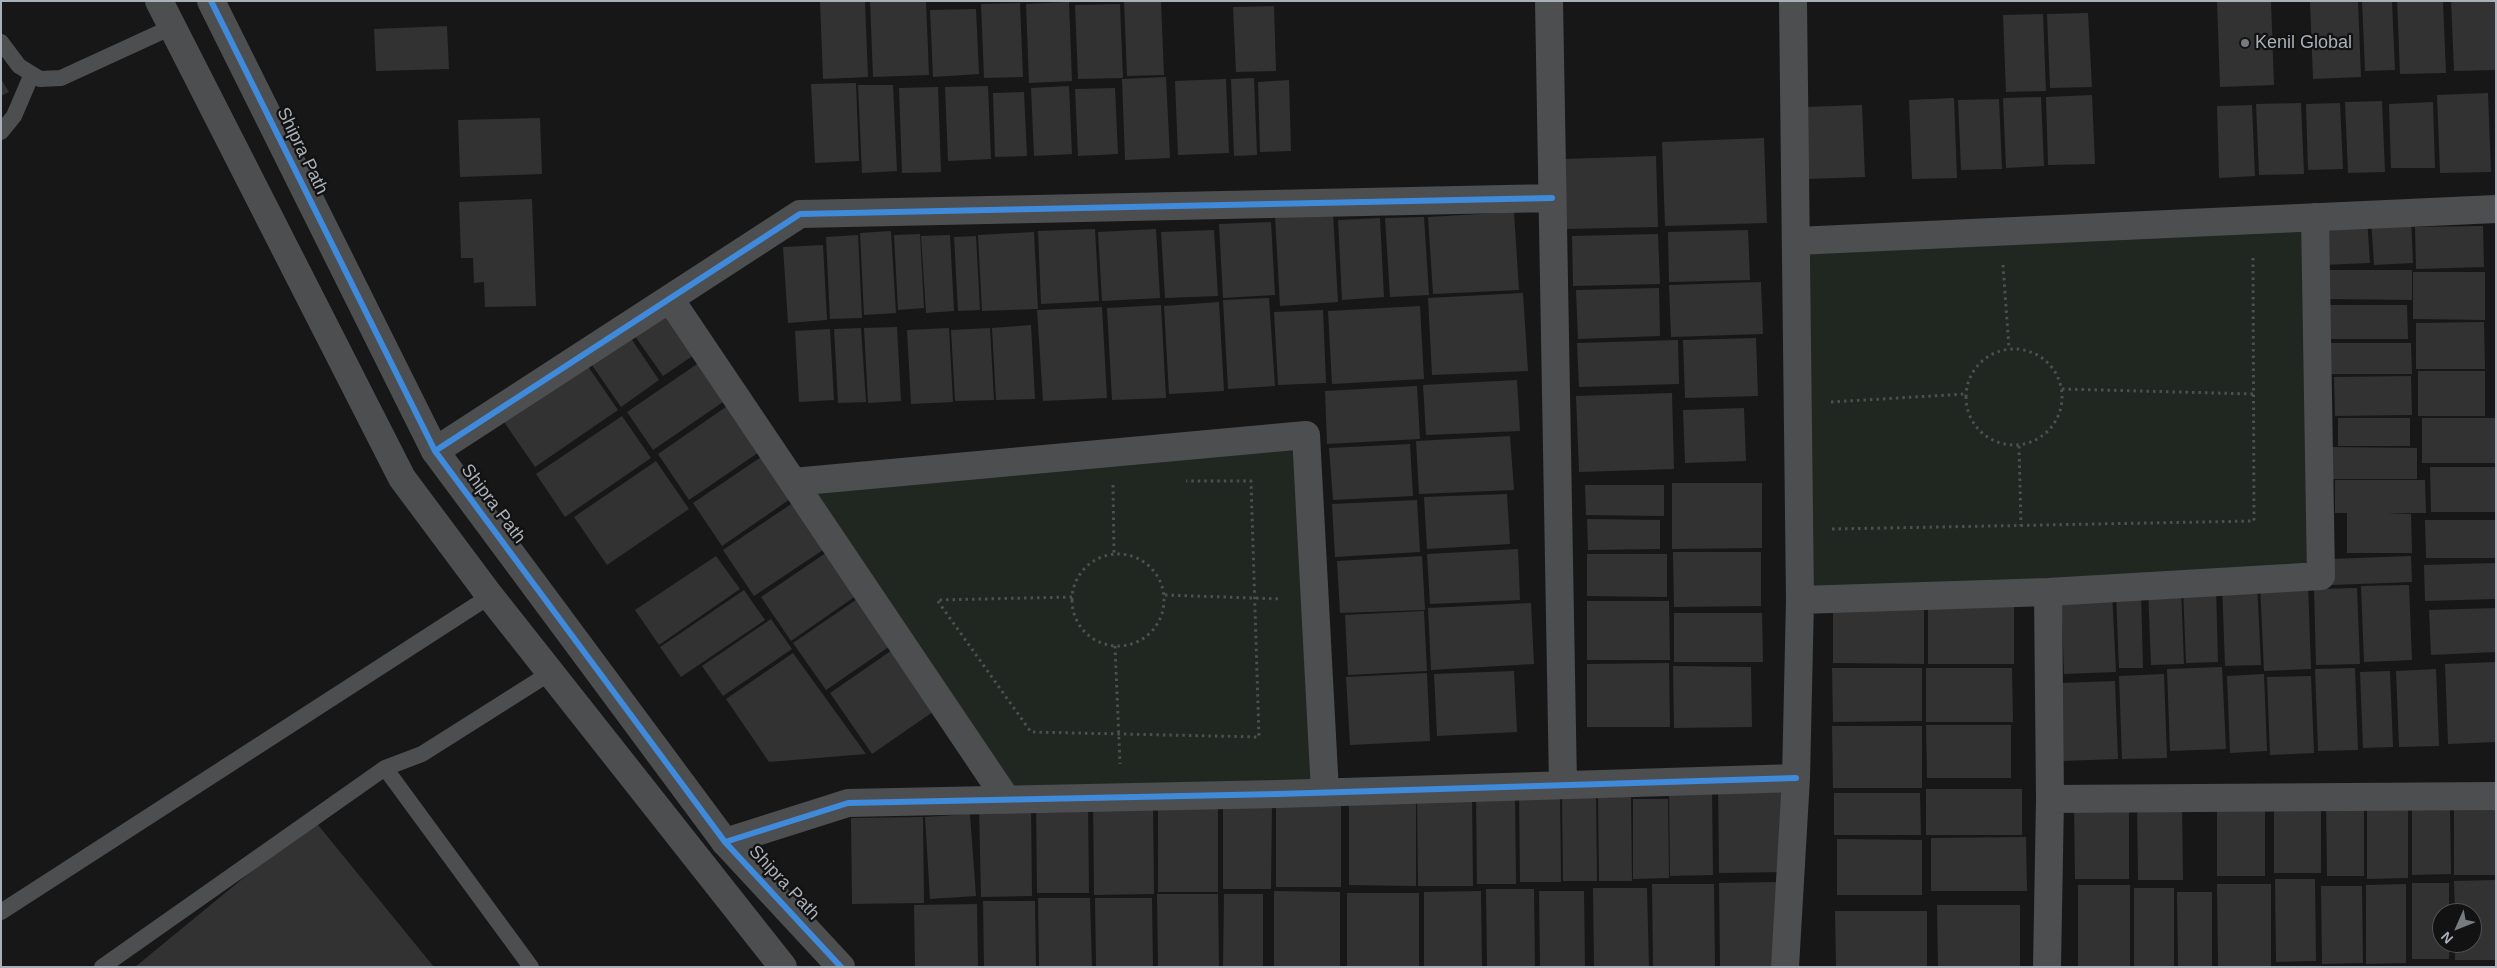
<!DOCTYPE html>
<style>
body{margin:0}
#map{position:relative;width:2497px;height:968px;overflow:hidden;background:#171718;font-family:Arial,sans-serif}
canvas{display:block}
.frame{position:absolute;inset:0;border:2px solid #aab0b7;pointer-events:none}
.north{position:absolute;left:2432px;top:903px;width:50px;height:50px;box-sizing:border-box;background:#121213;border:1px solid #4f5155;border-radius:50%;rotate:226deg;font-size:14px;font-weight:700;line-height:20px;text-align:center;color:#aab0b7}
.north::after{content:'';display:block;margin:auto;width:18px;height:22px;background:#777a7f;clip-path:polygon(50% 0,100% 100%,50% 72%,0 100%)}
</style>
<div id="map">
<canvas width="2497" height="968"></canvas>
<div class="frame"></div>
<div class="north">N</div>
</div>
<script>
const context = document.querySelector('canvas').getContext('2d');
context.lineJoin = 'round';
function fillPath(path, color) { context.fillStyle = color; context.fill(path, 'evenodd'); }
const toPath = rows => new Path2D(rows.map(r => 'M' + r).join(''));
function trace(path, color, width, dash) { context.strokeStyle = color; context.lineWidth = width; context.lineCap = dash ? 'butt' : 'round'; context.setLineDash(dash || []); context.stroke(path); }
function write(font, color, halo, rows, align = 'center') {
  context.font = font + ' Arial,sans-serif'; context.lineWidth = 4.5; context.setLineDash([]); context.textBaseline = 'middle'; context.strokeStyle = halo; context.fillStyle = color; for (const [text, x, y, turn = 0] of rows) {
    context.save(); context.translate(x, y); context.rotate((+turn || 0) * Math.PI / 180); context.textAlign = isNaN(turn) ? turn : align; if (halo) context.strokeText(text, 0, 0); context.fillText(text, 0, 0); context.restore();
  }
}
const green = toPath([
 [2315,217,2321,576,1800,600,1796,241],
 [1306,435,1325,792,1007,800,793,482]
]);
const building = toPath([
 [820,1,865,1,868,77,823,79],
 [870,1,926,1,929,75,873,77],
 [1124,1,1161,1,1164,75,1127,76],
 [2217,1,2271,1,2274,85,2220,87],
 [2310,1,2358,1,2361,77,2313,79],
 [2362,1,2392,1,2395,70,2365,71],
 [2397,1,2443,1,2446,73,2400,74],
 [2451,1,2496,1,2496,70,2454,71],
 [1069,2,1072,81,1029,83,1026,4],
 [1020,3,1023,77,984,78,981,4],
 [1120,4,1123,78,1078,79,1075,5],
 [1274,6,1276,71,1236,72,1233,7],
 [976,9,979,74,933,77,930,10],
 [2088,13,2092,87,2050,88,2047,14],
 [2043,14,2046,91,2006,92,2003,15],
 [447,26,449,69,376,71,374,29],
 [1166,77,1170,158,1125,160,1122,79],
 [1254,78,1257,155,1234,156,1231,79],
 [1,79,9,92,1,96],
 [1226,79,1229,153,1178,155,1175,81],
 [1289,80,1291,151,1260,152,1258,82],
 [856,83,859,161,815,163,811,84],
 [858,85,893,85,897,171,862,173],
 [988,86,991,159,948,161,945,87],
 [1069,86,1072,154,1034,156,1031,88],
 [938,87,941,172,902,173,899,88],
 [1115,88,1118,154,1078,156,1075,89],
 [1024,92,1027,156,995,157,993,93],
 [2488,93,2491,172,2440,173,2437,95],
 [2092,95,2095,164,2048,165,2046,97],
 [2041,97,2044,166,2006,168,2003,98],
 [1954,98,1957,178,1912,179,1909,100],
 [1999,99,2002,169,1961,170,1958,100],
 [2382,101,2385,172,2348,173,2345,102],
 [2433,102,2435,168,2391,168,2389,104],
 [2301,103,2304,174,2259,175,2256,104],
 [2340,103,2343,169,2308,170,2306,104],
 [1862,105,1865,177,1808,179,1805,107],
 [2252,105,2255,176,2219,178,2217,106],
 [540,118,542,174,460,177,458,120],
 [1764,138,1767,223,1665,226,1662,142],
 [1656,156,1658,227,1566,229,1563,159],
 [532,199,536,306,485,307,484,282,474,283,473,258,461,258,459,202],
 [1514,212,1519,290,1433,294,1428,217],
 [1333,213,1338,302,1280,306,1275,216],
 [1424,217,1429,295,1390,297,1385,218],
 [2367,217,2370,263,2323,265,2320,220],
 [2411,217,2413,263,2374,265,2371,219],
 [1380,218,1384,297,1342,300,1338,220],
 [1271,222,1275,295,1223,298,1219,224],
 [2483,226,2484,267,2416,269,2415,227],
 [1095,229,1099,301,1041,304,1038,231],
 [1156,229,1160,298,1102,301,1098,232],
 [1214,230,1218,296,1165,298,1161,232],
 [1748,230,1750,280,1669,282,1668,232],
 [891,231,896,313,864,315,860,233],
 [1034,232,1038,309,982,311,978,235],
 [920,234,924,308,898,310,894,235],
 [1658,234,1660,284,1573,286,1572,236],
 [858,235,862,318,830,319,826,237],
 [950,235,954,311,926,313,921,236],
 [976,236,980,310,958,311,954,237],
 [823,245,827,320,788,323,783,247],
 [2327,270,2412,270,2412,300,2328,299],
 [2413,272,2485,272,2485,320,2413,319],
 [1761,282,1763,334,1671,337,1669,285],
 [1659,288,1660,336,1578,339,1576,290],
 [1523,293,1528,371,1432,375,1428,298],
 [1269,298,1275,386,1228,389,1223,300],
 [1219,302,1224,391,1169,394,1164,306],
 [667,304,700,351,663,376,630,329],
 [1161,305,1166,398,1112,400,1107,308],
 [2323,305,2407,305,2408,339,2323,339],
 [1420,306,1424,379,1332,384,1328,311],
 [1102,307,1107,398,1043,401,1037,310],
 [1323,310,1326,383,1278,385,1274,312],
 [2484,322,2485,369,2416,369,2416,323],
 [1031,325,1035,399,996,400,992,328],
 [897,327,901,401,868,403,864,328],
 [861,328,866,402,838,403,834,329],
 [949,328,953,402,911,404,907,330],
 [990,328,994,400,955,401,951,330],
 [830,329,834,400,799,402,795,331],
 [626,331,659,380,621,407,587,358],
 [1756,338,1758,396,1685,398,1683,340],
 [1678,340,1679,384,1579,387,1577,343],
 [2329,343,2411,343,2412,374,2330,374],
 [585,362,618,410,535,467,502,419],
 [700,362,726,400,653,450,627,412],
 [2418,371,2485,371,2485,416,2418,416],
 [2411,376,2412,415,2335,416,2334,377],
 [1517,380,1520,431,1426,435,1423,385],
 [1417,386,1420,439,1327,444,1325,391],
 [1672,393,1674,469,1579,472,1576,396],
 [733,402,765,448,689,500,658,454],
 [1744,408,1746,461,1685,463,1683,410],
 [622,416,651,458,565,517,536,474],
 [2338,418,2410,418,2410,446,2338,446],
 [2422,418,2496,418,2496,463,2422,463],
 [1510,436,1514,490,1419,494,1416,441],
 [1410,444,1413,496,1333,500,1329,448],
 [2331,447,2417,448,2417,479,2331,479],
 [767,453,796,495,722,546,693,503],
 [656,461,689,509,607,565,574,517],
 [2430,467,2496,467,2496,512,2431,512],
 [2335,480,2425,480,2426,513,2387,513,2411,514,2412,553,2347,553,2347,513,2335,513],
 [1672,483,1762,483,1762,548,1672,549],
 [1585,485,1664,485,1664,516,1586,515],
 [1507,494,1510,544,1427,549,1424,497],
 [800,498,832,544,754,596,723,550],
 [1417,500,1420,552,1335,557,1332,504],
 [1587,519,1660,520,1660,549,1588,550],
 [2425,520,2496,520,2496,558,2426,558],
 [833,548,863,591,791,641,761,597],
 [1518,549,1520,600,1430,604,1427,554],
 [1673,552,1761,552,1761,606,1674,607],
 [1587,554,1667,554,1667,597,1587,596],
 [716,556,740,589,659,645,635,610],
 [1422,556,1425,610,1340,613,1337,561],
 [2411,556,2412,582,2332,585,2331,559],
 [2496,563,2496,599,2425,601,2424,565],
 [2257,582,2261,665,2225,666,2222,584],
 [2308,583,2311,669,2264,671,2260,584],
 [2409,585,2412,660,2364,662,2361,586],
 [2216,586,2218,662,2186,663,2183,588],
 [2181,587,2184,664,2151,665,2148,588],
 [2357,588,2360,664,2316,665,2314,589],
 [744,590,765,620,681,677,660,647],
 [2112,591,2116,672,2064,674,2061,593],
 [2141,592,2143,668,2119,668,2116,593],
 [863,595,896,642,826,690,793,643],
 [1928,600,2014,600,2014,664,1928,664],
 [1587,601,1669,601,1670,660,1587,660],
 [1531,603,1534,664,1431,670,1428,608],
 [1924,603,1924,664,1833,663,1833,604],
 [2496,608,2496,652,2431,655,2429,610],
 [1424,611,1427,671,1348,675,1345,615],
 [1674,613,1762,613,1763,662,1674,662],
 [771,619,792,649,723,696,702,666],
 [898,646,940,707,872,754,830,693],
 [793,653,866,754,769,762,726,699],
 [2496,662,2496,742,2448,744,2445,664],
 [1669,663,1670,727,1587,727,1587,664],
 [1673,666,1751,667,1752,727,1674,728],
 [2222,667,2226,749,2170,751,2167,669],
 [1832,668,1922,668,1922,721,1833,722],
 [1926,668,2012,668,2013,722,1926,722],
 [2355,668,2358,750,2318,751,2315,669],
 [2436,669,2439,746,2399,747,2396,671],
 [1514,671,1517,732,1437,736,1434,674],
 [2390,671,2393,747,2363,748,2360,672],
 [1427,673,1430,741,1350,745,1346,677],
 [2164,674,2167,758,2122,759,2119,676],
 [2264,674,2267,751,2230,753,2227,676],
 [2311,676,2314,753,2270,755,2267,677],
 [2115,681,2118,759,2063,761,2060,683],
 [1926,725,2011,725,2011,778,1927,778],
 [1832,726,1922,726,1922,788,1833,788],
 [1787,783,1788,872,1719,873,1718,784],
 [1669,789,1712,789,1713,875,1670,876],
 [1926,789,2022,789,2022,835,1926,835],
 [1519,791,1560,791,1561,882,1520,882],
 [1515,793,1516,884,1477,884,1476,794],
 [1834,793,1920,793,1921,835,1834,835],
 [1349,795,1416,795,1416,886,1349,885],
 [1562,795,1596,795,1597,881,1563,881],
 [1417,796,1472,796,1473,886,1418,886],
 [1598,797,1631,797,1632,881,1599,881],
 [1153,798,1154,894,1094,895,1093,799],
 [1276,798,1341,798,1341,887,1276,887],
 [1633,799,1668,799,1669,878,1633,879],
 [2326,800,2364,800,2364,876,2327,876],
 [1036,801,1088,801,1089,893,1037,893],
 [1158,802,1218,803,1218,892,1158,892],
 [1223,803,1272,803,1271,889,1223,889],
 [2274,803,2321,803,2321,873,2274,873],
 [2454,803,2496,803,2496,875,2454,875],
 [2074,804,2129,804,2129,879,2075,879],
 [2137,804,2182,804,2183,880,2138,880],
 [2367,804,2408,804,2408,878,2367,879],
 [2412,804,2450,804,2451,874,2412,875],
 [1031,805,1032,896,981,897,979,806],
 [2217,807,2265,807,2265,876,2217,876],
 [970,814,976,896,930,899,925,817],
 [923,817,924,903,852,904,851,818],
 [314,820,434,967,135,967],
 [2026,837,2027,891,1931,891,1931,838],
 [1837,839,1922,840,1922,895,1837,895],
 [2275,879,2315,879,2316,961,2276,962],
 [2495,880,2495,960,2455,960,2455,943,2472,943,2472,913,2455,913,2454,881],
 [1777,882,1779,967,1720,967,1719,883],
 [2412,883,2449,883,2449,913,2442,913,2442,943,2449,943,2449,959,2412,959],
 [1652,884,1714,884,1715,966,1653,966],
 [2217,884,2271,884,2271,966,2218,967],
 [2406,884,2406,963,2366,964,2366,885],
 [2078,885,2130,885,2130,967,2078,967],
 [2321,886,2362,886,2363,963,2322,964],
 [1593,888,1647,888,1649,967,1594,967],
 [2134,888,2174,888,2174,967,2134,967],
 [1486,889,1534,889,1535,967,1487,967],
 [1274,891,1340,892,1340,967,1274,967],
 [1481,891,1482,967,1424,967,1424,892],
 [1539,891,1584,891,1585,967,1540,967],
 [2177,892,2212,892,2212,967,2178,967],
 [1347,893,1419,893,1419,967,1347,967],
 [1157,894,1218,894,1219,967,1158,967],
 [1224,894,1263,894,1263,967,1223,967],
 [1038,898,1090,898,1092,967,1039,967],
 [1095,898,1152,898,1153,967,1096,967],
 [983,901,1035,901,1036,967,984,967],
 [977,904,978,967,915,967,914,905],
 [1937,905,2020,905,2020,967,1938,967],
 [1835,911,1927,911,1927,967,1836,967]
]);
const path = toPath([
 [2003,265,2009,348],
 '1966 397a48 48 0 1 1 96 0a48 48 0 1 1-96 0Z',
 [2062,389,2254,394],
 [1831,402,1965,394],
 [2019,446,2021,526],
 [1113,485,1114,554],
 [1832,529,2254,521,2253,254],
 '1072 600a46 46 0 1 1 92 0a46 46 0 1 1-92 0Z',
 [1165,595,1282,599],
 [1072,597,937,600,1031,732,1259,737,1251,481,1186,481],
 [1115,646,1120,764]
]);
const service = toPath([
 [1,42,19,66,40,79,61,78,172,27],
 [1,132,14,116,32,74],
 [385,768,531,967],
 [1,912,490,596],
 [102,967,385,768,422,754,550,673]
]);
const minor = toPath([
 [1549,1,1563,785],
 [1796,241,2496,209],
 [670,299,1007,800],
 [435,451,800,214,1552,198],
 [793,482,1306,435,1325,792],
 [1800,600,2048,592,2321,576,2315,217],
 [2050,799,2496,796],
 [725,842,848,803,1278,794,1796,778],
 [1785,967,1796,778,1800,600,1793,1],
 [2047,967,2050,799,2048,592]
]);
const tertiary = toPath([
 [159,1,402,478,490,596,783,967],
 [211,1,435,451,725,842,841,967]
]);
const cycleway = toPath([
 [211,1,435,451,725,842,841,967],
 [435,451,800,214,1552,198],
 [725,842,848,803,1278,794,1796,778]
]);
const markers = [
 [2245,43,5,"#777a7f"]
];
const poiNames = [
 ["Kenil Global",2255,43]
];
const streetNames = [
 ["Shipra Path",302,151,64],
 ["Shipra Path",493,504,53],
 ["Shipra Path",784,883,47]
];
fillPath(green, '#202620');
fillPath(building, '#323233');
trace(path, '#4d4f51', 3, [2.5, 4]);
trace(service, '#4c4e50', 16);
trace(minor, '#4c4e50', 28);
trace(tertiary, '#4c4e50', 28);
trace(cycleway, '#408adc', 6);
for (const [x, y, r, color] of markers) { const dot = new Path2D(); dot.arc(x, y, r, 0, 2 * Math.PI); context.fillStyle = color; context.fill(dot); trace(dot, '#121213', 2); }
write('18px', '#aab0b7', '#121213', poiNames, 'left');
write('18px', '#aab0b7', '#121213', streetNames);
</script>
